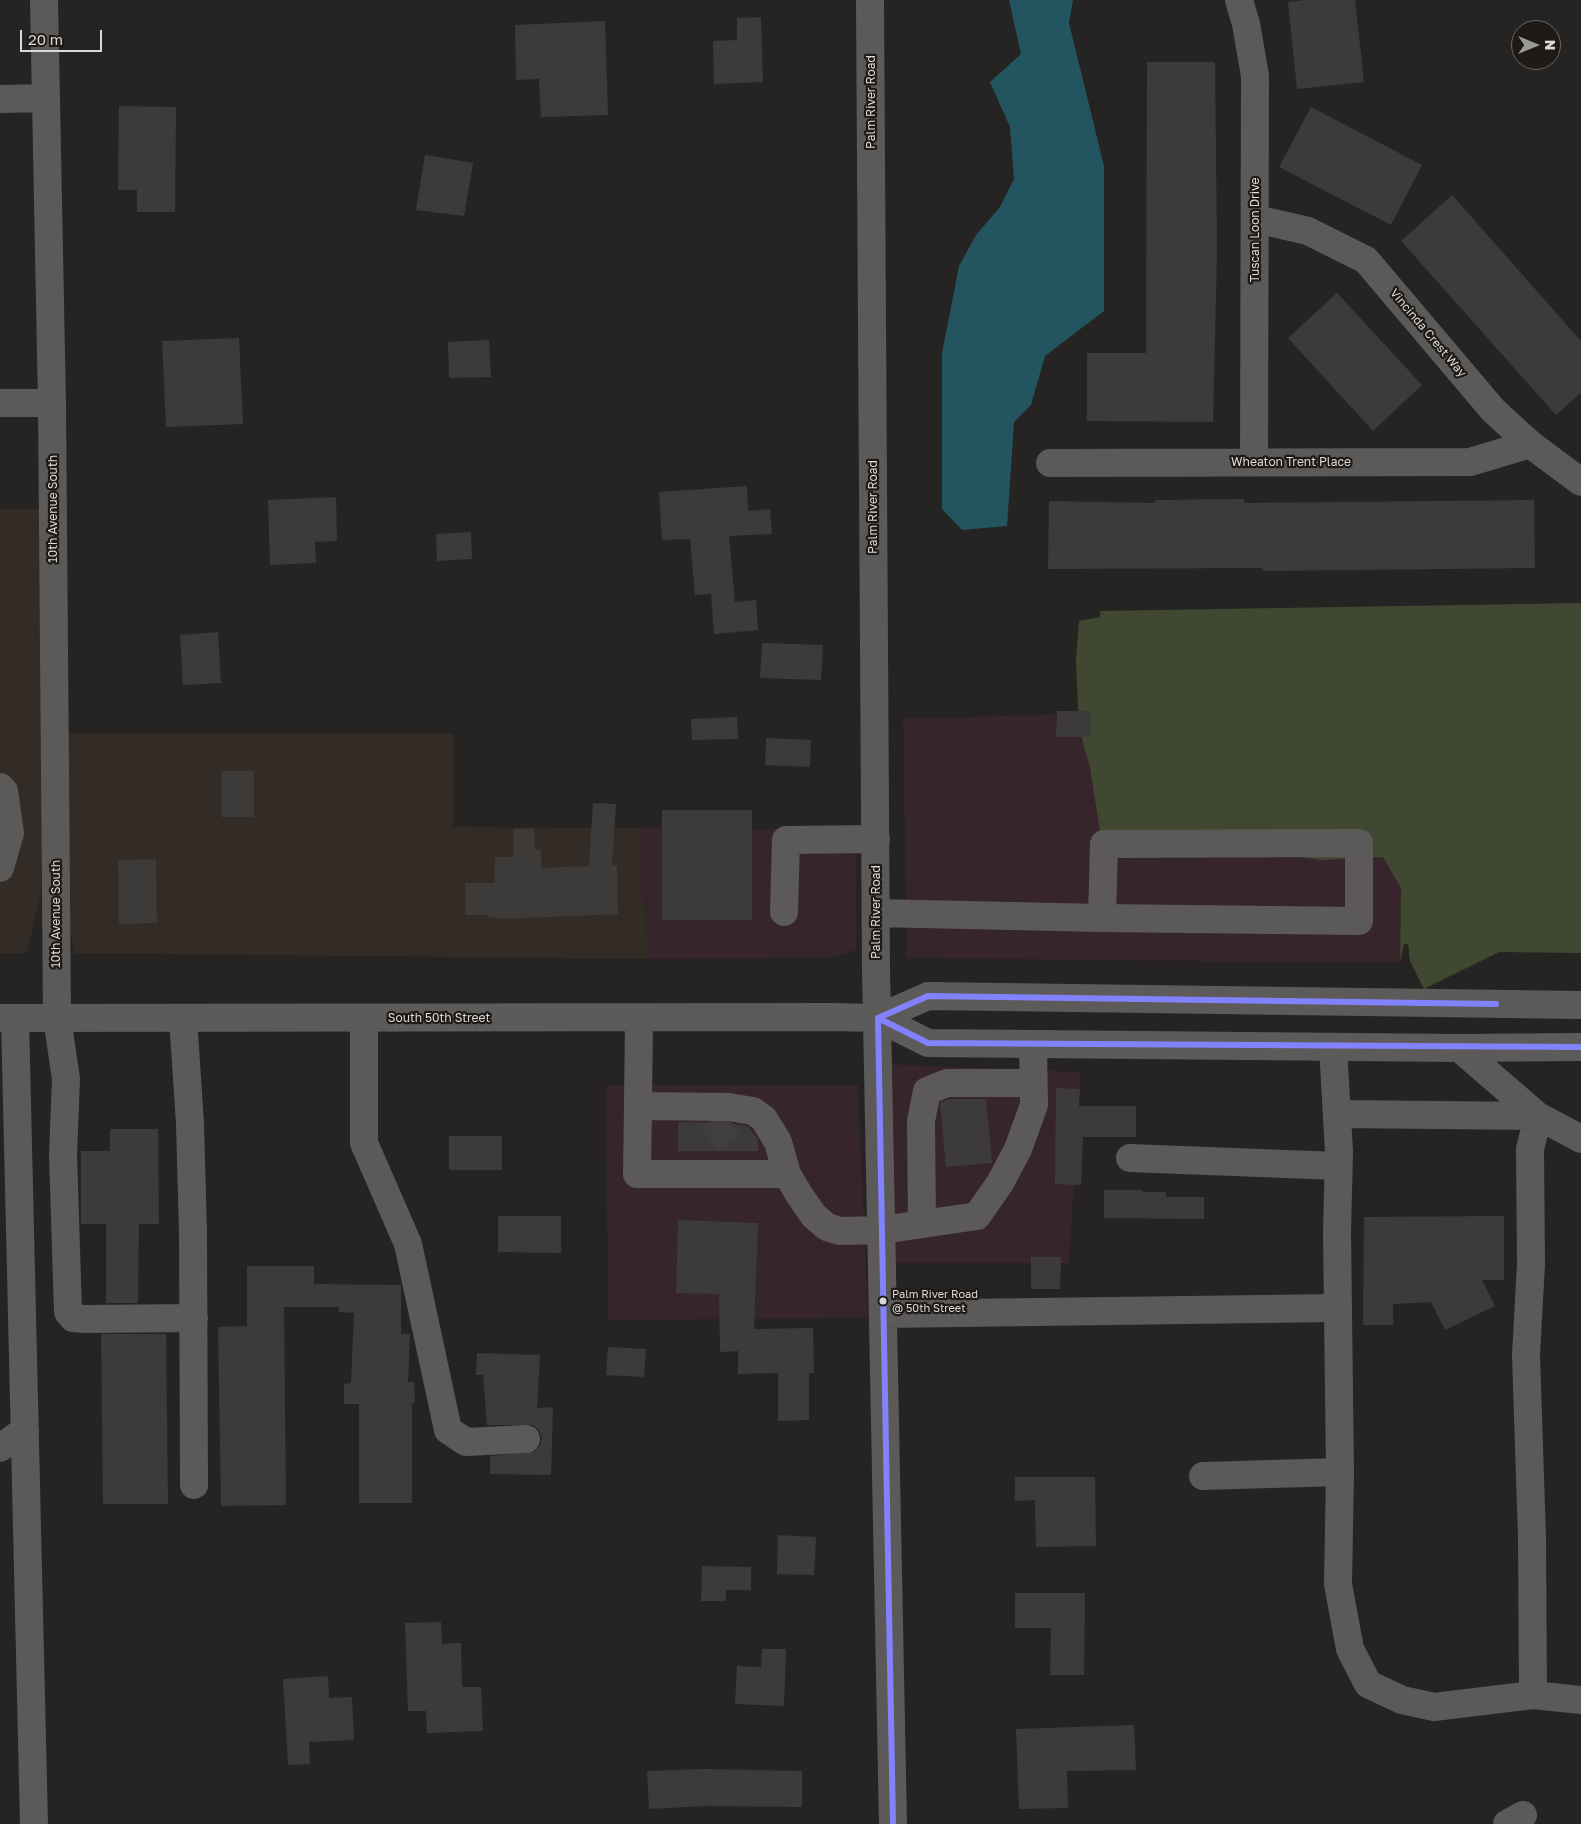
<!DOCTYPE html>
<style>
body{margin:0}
#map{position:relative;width:1581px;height:1824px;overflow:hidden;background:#262422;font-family:"Golos Text",sans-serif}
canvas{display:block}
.north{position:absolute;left:1511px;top:20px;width:50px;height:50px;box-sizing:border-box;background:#1d1a17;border:1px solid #696764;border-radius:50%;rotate:90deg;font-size:14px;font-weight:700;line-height:20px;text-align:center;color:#dcdad8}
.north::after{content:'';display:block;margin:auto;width:18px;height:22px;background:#9c9a98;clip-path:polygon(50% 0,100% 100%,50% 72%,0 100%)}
.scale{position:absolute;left:20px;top:30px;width:82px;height:22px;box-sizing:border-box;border:2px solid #dcdad8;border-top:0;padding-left:6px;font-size:15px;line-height:18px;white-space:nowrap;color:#dcdad8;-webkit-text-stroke:4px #1d1a17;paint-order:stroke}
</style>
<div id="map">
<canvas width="1581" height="1824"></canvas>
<div class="north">N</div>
<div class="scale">20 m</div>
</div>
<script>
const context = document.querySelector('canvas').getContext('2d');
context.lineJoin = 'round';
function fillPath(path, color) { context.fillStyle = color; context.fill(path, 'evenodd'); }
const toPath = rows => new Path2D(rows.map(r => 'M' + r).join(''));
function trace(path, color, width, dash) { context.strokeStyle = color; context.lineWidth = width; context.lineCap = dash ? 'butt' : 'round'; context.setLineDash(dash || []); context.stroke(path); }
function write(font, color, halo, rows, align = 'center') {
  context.font = font + ' "Golos Text",sans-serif'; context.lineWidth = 4.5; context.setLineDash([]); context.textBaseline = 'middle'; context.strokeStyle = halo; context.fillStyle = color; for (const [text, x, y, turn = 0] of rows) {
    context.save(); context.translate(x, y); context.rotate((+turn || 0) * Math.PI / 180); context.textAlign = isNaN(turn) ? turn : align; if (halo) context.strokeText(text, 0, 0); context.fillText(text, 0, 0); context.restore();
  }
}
const commercial = toPath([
 [1102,713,1402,837,1400,963,907,958,903,719],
 [639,828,856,830,856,950,828,958,648,959],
 [881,1064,1081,1072,1069,1263,886,1263],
 [606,1085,858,1085,868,1318,608,1320]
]);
const built = toPath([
 [0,509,45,509,41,892,27,953,0,953],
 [60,734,453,734,453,827,639,828,648,959,74,953,64,897]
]);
const green = toPath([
 [1581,603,1581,953,1499,952,1424,989,1410,961,1408,944,1404,944,1400,963,1401,888,1383,857,1321,860,1279,854,1102,844,1090,767,1079,729,1076,659,1079,621,1100,617,1100,611]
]);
const water = toPath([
 [1009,0,1073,0,1069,23,1104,166,1104,311,1045,356,1031,405,1014,422,1007,526,962,530,942,509,942,353,959,266,976,235,1000,207,1014,179,1010,127,990,82,1021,54]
]);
const building = toPath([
 [1305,0,1355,0,1364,82,1297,89,1288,2],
 [761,17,763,82,714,84,713,41,737,40,737,18],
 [605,21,608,115,541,117,539,79,516,80,515,25],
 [1147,62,1215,62,1217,251,1213,422,1087,421,1087,353,1146,353],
 [119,106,176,107,175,212,137,212,137,190,118,190],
 [1311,107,1422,165,1391,225,1279,167],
 [425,155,473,163,464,216,416,210],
 [1452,195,1581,341,1581,393,1556,415,1401,241],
 [1337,293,1422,385,1373,431,1288,338],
 [239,338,243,424,166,427,162,341],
 [489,340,491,377,449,378,448,342],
 [747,486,748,511,770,509,772,534,729,536,735,602,756,600,758,630,714,634,711,594,695,595,690,539,662,540,659,492],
 [336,497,337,541,315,542,316,563,270,565,268,500],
 [1244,499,1244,503,1534,500,1535,568,1263,571,1262,568,1048,569,1049,501,1155,503,1155,500],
 [471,532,472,559,437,561,436,534],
 [218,632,221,683,183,685,180,635],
 [762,643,823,645,821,680,760,678],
 [1057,711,1090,711,1090,737,1056,737],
 [737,717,738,739,692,740,691,719],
 [766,738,811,740,810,767,765,765],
 [222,771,254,771,254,817,221,817],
 [593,803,616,804,612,865,617,865,618,914,501,919,488,917,488,915,465,915,465,883,495,883,495,857,513,857,513,829,534,829,535,850,541,850,541,868,589,866],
 [662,810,752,810,752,920,662,920],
 [156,859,157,923,119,924,118,860],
 [1056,1088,1080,1089,1079,1106,1136,1106,1136,1137,1083,1137,1081,1185,1055,1184],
 [950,1099,986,1099,992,1163,946,1167,940,1103],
 [678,1122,728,1123,747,1126,758,1139,758,1151,678,1151],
 [110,1129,158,1129,159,1224,139,1224,138,1303,106,1303,106,1224,81,1224,81,1151,110,1151],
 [449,1136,502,1136,502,1170,449,1170],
 [1104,1190,1143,1190,1143,1192,1166,1192,1166,1197,1204,1197,1204,1219,1104,1218],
 [498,1216,561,1216,561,1253,498,1252],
 [1504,1216,1504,1280,1482,1280,1495,1306,1445,1330,1431,1302,1393,1304,1393,1325,1363,1325,1364,1217],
 [678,1220,758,1223,754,1329,813,1328,814,1373,809,1373,809,1420,778,1421,778,1373,738,1374,738,1351,720,1352,719,1294,676,1293],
 [1031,1257,1061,1257,1060,1289,1031,1289],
 [247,1266,314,1266,314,1284,401,1285,401,1334,410,1334,408,1382,414,1382,415,1403,412,1403,412,1503,359,1503,359,1404,344,1404,344,1384,351,1383,354,1313,339,1312,339,1307,284,1307,286,1505,221,1506,218,1327,247,1326],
 [101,1334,166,1334,168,1504,103,1504],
 [608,1347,646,1349,644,1377,606,1375],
 [477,1353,540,1355,537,1408,553,1407,551,1475,490,1474,490,1456,534,1452,540,1446,542,1438,539,1430,533,1425,487,1425,483,1375,476,1375],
 [1015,1477,1095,1477,1096,1546,1036,1547,1035,1500,1015,1501],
 [778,1535,816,1537,814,1575,777,1574],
 [702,1566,751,1567,751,1590,726,1590,726,1601,701,1601],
 [1015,1593,1085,1593,1084,1675,1050,1675,1051,1628,1015,1628],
 [441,1622,442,1644,461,1643,462,1687,481,1687,483,1731,427,1733,426,1711,408,1711,405,1623],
 [762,1649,786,1649,784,1706,735,1704,737,1666,761,1667],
 [328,1676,329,1698,352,1697,354,1740,309,1742,310,1764,288,1765,283,1679],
 [1134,1725,1136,1770,1067,1771,1068,1808,1019,1809,1016,1729],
 [705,1769,802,1771,802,1807,707,1806,649,1809,647,1771]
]);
const minorTunnel = toPath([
 [713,1120,734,1151]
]);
const minor = toPath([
 [44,0,52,403,57,1018,66,1079,63,1155,68,1312,73,1318,85,1319,194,1318],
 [870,0,876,970,893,1824],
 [1239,0,1246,24,1255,76,1254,462],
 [0,99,46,98],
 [1256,219,1308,231,1366,260,1493,410,1530,444,1581,482],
 [0,403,52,403],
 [1050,463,1470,462,1530,444],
 [0,787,4,791,10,833,0,868],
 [784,912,786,840,876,839],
 [876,913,1102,918,1359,921,1359,843,1104,844,1102,918],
 [15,1018,34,1824],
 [183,1018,190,1123,193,1233,194,1485],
 [364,1018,364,1143,408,1244,448,1430,466,1442,526,1439],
 [639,1018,638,1106,729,1107,753,1111,764,1119,778,1142,787,1174,800,1196,814,1216,827,1227,840,1231,882,1230,977,1216,1000,1183,1018,1149,1034,1105,1033,1045],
 [1333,1047,1339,1152,1337,1232,1340,1472,1338,1584,1350,1649,1368,1684,1402,1700,1434,1707,1533,1695,1581,1700],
 [1459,1048,1538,1116,1581,1139],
 [638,1106,637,1174,787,1174],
 [1337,1114,1538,1116,1530,1149,1531,1264,1526,1355,1532,1538,1533,1695],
 [1130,1158,1338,1166],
 [922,1224,921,1121,927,1091,947,1083,1033,1083],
 [884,1314,1338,1308],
 [0,1448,25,1430],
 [1203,1476,1340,1472],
 [1507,1824,1523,1815]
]);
const major = toPath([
 [0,1018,833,1017,878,1018,928,1043,1459,1048,1581,1047],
 [878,1018,928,996,1581,1005]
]);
const bus1 = toPath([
 [878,1018,893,1824],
 [878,1018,928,1043,1581,1047],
 [878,1018,928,996,1496,1004]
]);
const markers = [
 [883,1301,4.5,"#dcdad8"]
];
const busNames = [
 ["Palm River Road",892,1295],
 ["@ 50th Street",892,1309]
];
const streetNames = [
 ["Palm River Road",871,102,-90],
 ["Tuscan Loon Drive",1255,230,-90],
 ["Vincinda Crest Way",1428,333,50],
 ["Wheaton Trent Place",1291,462],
 ["Palm River Road",873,507,-90],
 ["10th Avenue South",53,509,-90],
 ["Palm River Road",876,912,-90],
 ["10th Avenue South",56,914,-90],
 ["South 50th Street",439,1018]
];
fillPath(commercial, '#36252a');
fillPath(built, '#332c26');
fillPath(green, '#414832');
fillPath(water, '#235560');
fillPath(building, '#3d3b39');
trace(minorTunnel, '#413f3d', 28, [28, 14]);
trace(minor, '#5c5a59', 28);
trace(major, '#5d5b5a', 28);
trace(bus1, '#8282fc', 6);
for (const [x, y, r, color] of markers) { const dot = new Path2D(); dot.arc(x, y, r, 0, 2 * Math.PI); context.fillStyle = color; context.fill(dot); trace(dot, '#1d1a17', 2); }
write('11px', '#dcdad8', '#1d1a17', busNames, 'left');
write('12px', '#dcdad8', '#1d1a17', streetNames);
</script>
